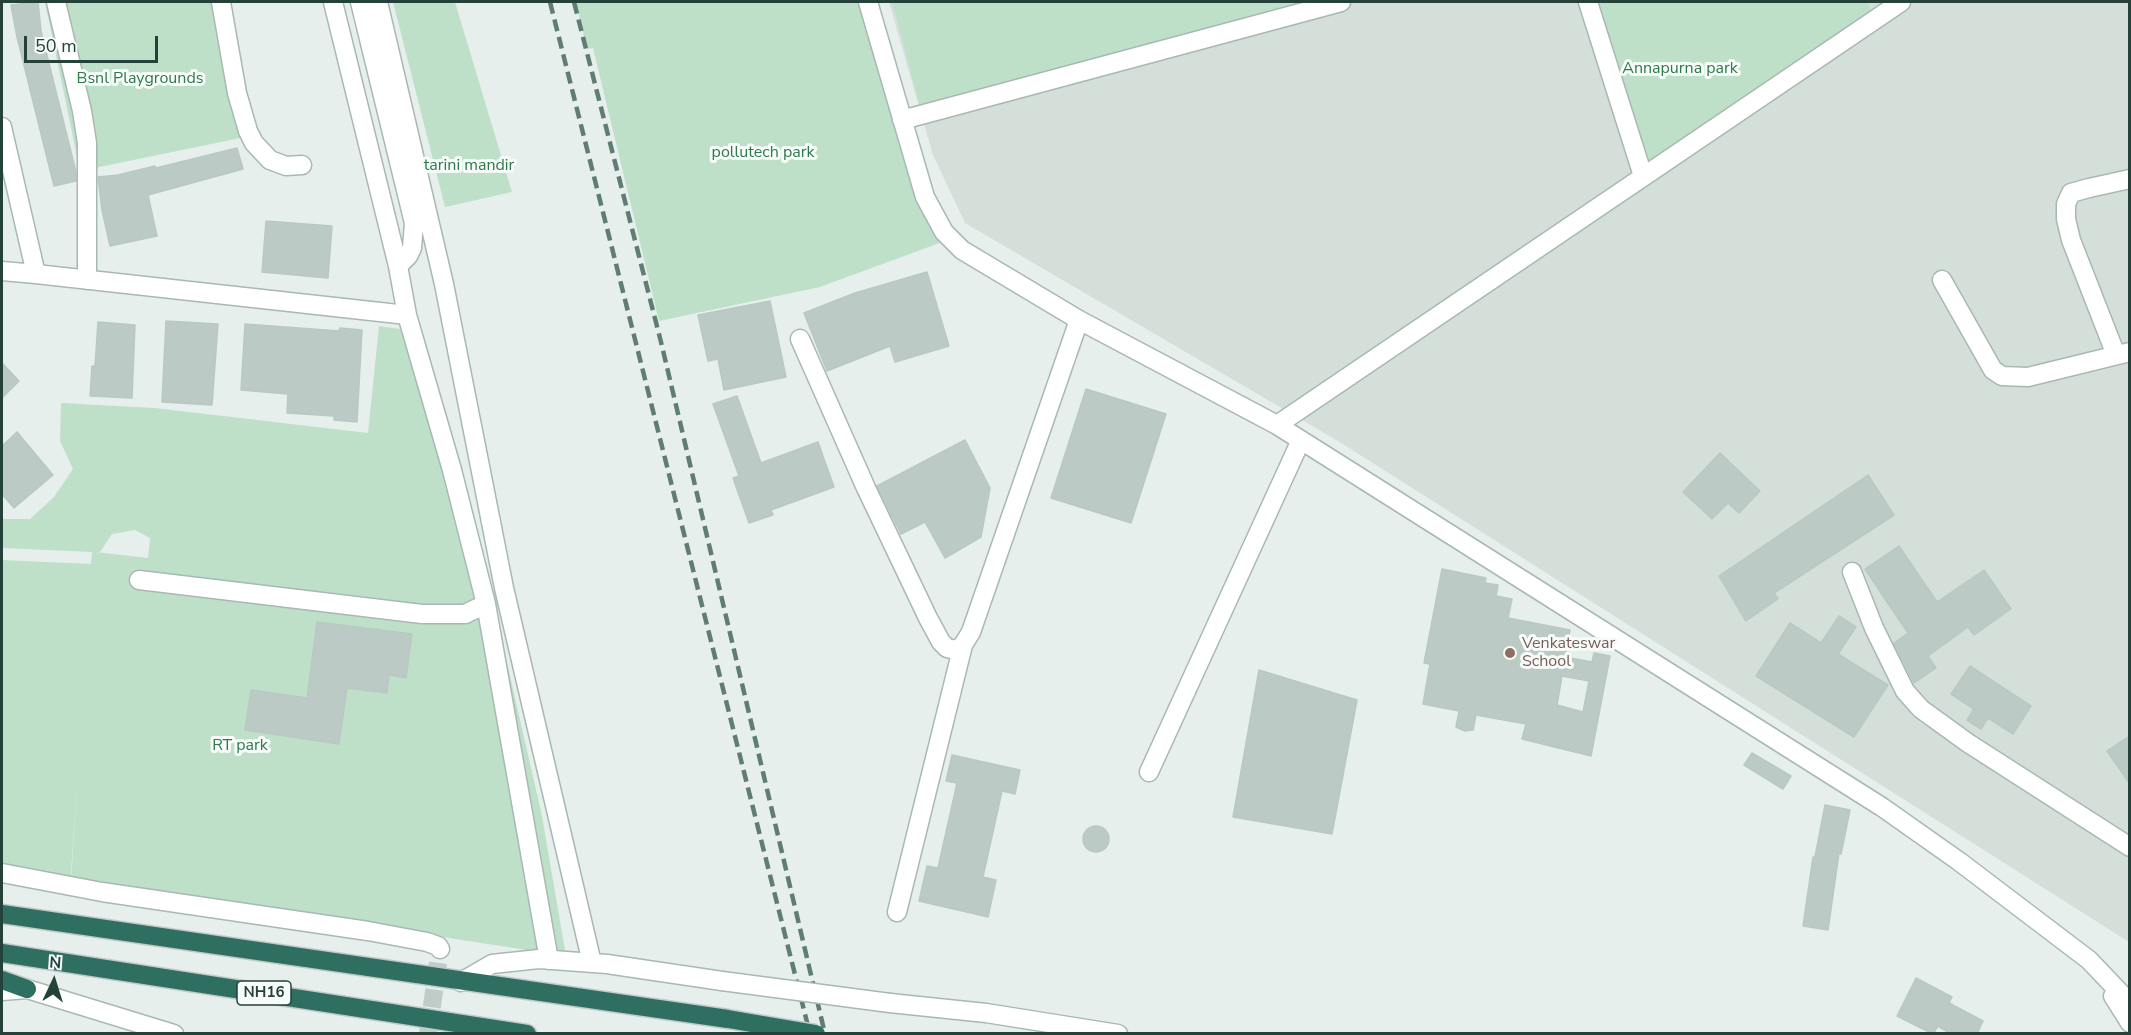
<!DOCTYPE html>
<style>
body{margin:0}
#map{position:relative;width:2131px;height:1035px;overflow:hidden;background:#e6efeb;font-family:"Nunito Sans",sans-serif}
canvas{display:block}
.frame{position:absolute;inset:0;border:3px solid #24423a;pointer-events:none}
.north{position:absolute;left:24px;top:951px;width:60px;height:60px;-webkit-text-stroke:4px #f7fbf9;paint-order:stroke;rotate:4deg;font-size:16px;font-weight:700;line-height:24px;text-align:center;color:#24423a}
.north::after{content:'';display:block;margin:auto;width:21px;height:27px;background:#24423a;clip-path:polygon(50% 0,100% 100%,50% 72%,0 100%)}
.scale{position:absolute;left:24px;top:36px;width:134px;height:27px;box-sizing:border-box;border:3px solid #24423a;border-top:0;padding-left:8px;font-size:18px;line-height:21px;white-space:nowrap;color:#24423a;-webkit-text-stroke:4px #f7fbf9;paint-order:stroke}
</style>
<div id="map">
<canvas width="2131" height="1035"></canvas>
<div class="frame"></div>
<div class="north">N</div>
<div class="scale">50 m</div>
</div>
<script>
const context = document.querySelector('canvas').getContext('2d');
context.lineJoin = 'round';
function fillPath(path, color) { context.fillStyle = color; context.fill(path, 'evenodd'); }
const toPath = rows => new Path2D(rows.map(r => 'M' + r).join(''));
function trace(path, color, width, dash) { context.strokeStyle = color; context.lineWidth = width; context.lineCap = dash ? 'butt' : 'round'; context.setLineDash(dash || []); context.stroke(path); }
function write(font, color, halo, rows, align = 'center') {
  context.font = font + ' "Nunito Sans",sans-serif'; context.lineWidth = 6; context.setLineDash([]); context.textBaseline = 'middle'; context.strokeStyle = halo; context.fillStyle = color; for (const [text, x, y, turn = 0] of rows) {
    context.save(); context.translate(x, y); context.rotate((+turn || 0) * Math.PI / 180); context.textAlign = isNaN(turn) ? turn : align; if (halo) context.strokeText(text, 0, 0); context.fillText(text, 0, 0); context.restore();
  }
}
const built = toPath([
 [889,2,2129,2,2129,942,1338,441,965,223,933,155]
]);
const green = toPath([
 [45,2,222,2,250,136,80,171],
 [393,2,455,2,512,192,445,207],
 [576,2,867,2,945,241,820,287,659,321,593,48,587,49],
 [892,2,1335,2,922,114],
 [1589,2,1868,2,1873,19,1643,176],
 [379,326,400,329,438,448,495,610,542,816,566,956,71,880,78,772,70,887,2,876,2,560,91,564,92,552,2,548,2,519,30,519,54,497,73,469,60,441,61,403,155,408,368,433],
 [135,530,150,538,148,558,96,552,100,552,112,534],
 [206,579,367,597,468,612]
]);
const building = toPath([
 [38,2,41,31,76,172,76,181,54,186,17,37,11,5,38,2],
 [237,148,243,169,148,195,157,236,110,246,102,210,98,177,118,175,155,166,156,168,237,148],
 [266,221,332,226,328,278,262,272,266,221],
 [927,272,949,346,895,362,890,346,827,371,804,313,855,293,927,272],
 [770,301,786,377,724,390,718,359,708,361,698,315,770,301],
 [166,321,218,324,212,405,162,402,166,321],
 [98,322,135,325,132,398,90,396,92,366,95,366,98,322],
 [245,324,339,331,340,328,362,330,357,422,334,420,334,416,287,413,288,394,241,390,245,324],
 [2,363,19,381,2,398,2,363],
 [1086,389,1166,414,1131,523,1051,498,1086,389],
 [737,396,761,463,818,442,834,487,771,510,773,515,749,523,733,478,739,476,713,404,737,396],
 [17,432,53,475,14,508,2,494,2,446,17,432],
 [965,440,990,488,981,537,945,558,925,522,901,534,877,486,965,440],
 [1720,453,1760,491,1739,513,1728,503,1712,519,1683,492,1720,453],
 [1868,475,1894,515,1774,593,1778,599,1746,621,1719,576,1868,475],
 [1899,546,1937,602,1984,570,2011,609,1974,635,1968,627,1928,656,1936,668,1914,683,1894,643,1908,633,1865,569,1899,546],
 [1442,569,1486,578,1485,583,1498,585,1496,596,1512,599,1508,618,1570,630,1565,657,1592,662,1594,653,1610,656,1591,756,1522,739,1526,724,1476,715,1473,730,1465,731,1456,727,1459,711,1423,704,1430,664,1424,663,1442,569],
 [1562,676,1589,681,1583,712,1557,705,1562,676],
 [1839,616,1856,627,1838,654,1888,685,1854,737,1756,676,1790,623,1821,643,1839,616],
 [317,622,412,634,406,678,389,675,387,693,347,688,339,744,245,730,251,690,307,698,317,622],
 [1970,666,2031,706,2013,734,1988,718,1981,729,1967,720,1974,709,1951,694,1970,666],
 [1259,670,1357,700,1332,834,1233,817,1259,670],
 [2130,736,2130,784,2107,751,2130,736],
 [1752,753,1791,776,1783,789,1744,765,1752,753],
 [952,755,1020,770,1015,794,1002,791,983,877,996,880,988,917,919,901,927,866,938,868,957,783,946,781,952,755],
 [1825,805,1850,810,1841,854,1839,853,1828,930,1803,926,1813,857,1815,857,1825,805],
 '1083 839a13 13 0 1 1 26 0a13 13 0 1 1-26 0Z',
 [1916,978,1952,997,1949,1003,1983,1021,1977,1034,1951,1034,1938,1026,1933,1034,1897,1016,1916,978]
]);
const minorTunnel = toPath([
 [428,1034,440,949]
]);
const minor = toPath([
 [56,2,82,111,87,143,87,280],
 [221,2,237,93,248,131,254,143,270,160,286,166,302,165],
 [333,2,398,266,407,315,452,470,486,604,549,960],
 [360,2,414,223,412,248,408,256,398,266],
 [378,2,444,284,504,588,592,963],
 [868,2,925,197,944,232,962,250,1079,320,1277,425,1882,807,1960,862,2089,960,2130,1003],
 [1588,2,1643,176],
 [902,120,1341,2],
 [2,127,36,274,407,315],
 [2,271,36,274],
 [1942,280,1993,370,2002,376,2028,377,2130,352],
 [800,339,866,488,928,618,941,642,947,648,956,650,963,645,971,632,1079,320],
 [2116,355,2071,240,2066,219,2066,204,2071,193,2089,188,2130,179],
 [1277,425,1901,2],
 [1852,572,1874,628,1905,691,1921,709,1968,743,2130,847],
 [139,580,422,614,465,614,486,604],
 [1149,772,1301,440],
 [2,873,102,892,368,931,427,942,438,946,440,949],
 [897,912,963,645],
 [461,982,492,964,539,959,607,964,722,981],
 [2,991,27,989,174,1034],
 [2113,996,2130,1023],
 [890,1003,986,1013,1118,1034]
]);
const highway = toPath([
 [2,914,728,1019],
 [2,953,527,1034],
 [2,980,27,989]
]);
const rail = toPath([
 [550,2,810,1034],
 [574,2,661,342,825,1034]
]);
const minorBridge = toPath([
 [722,981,890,1003]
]);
const highwayBridge = toPath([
 [728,1019,816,1034]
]);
const markers = [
 [1510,653,6,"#8d6e63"]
];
const shields = [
 [264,993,54]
];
const shieldNames = [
 ["NH16",264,993]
];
const parkNames = [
 ["Annapurna park",1680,69],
 ["Bsnl Playgrounds",140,79],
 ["pollutech park",763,153],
 ["tarini mandir",469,166],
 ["RT park",240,746]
];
const educationNames = [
 ["Venkateswar",1522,644],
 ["School",1522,662]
];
fillPath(built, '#d4dfda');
fillPath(green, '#bfe0c8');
fillPath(building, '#bbcac4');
trace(building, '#b8c9c2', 1.5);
trace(minorTunnel, '#bfccc8', 18, [18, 9]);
trace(minor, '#a8b8b2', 21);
trace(highway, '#c2cac8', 21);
trace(minor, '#fff', 18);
trace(highway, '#2f6f62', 18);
trace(rail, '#5f7d75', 4.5, [12, 6]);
trace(minorBridge, '#a8b8b2', 21, []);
trace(highwayBridge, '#c2cac8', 21, []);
trace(minorBridge, '#fff', 18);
trace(highwayBridge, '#2f6f62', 18);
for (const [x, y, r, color] of markers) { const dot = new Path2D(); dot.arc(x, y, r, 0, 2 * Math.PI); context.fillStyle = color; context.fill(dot); trace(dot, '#f7fbf9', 2); }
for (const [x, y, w] of shields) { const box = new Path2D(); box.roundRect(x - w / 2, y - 12, w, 24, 4.5); context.fillStyle = '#f7fbf9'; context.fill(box); trace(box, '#24423a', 1.5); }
write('bold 15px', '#24423a', null, shieldNames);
write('16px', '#2d7a4b', '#f7fbf9', parkNames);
write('16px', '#785e54', '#f7fbf9', educationNames, 'left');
</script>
